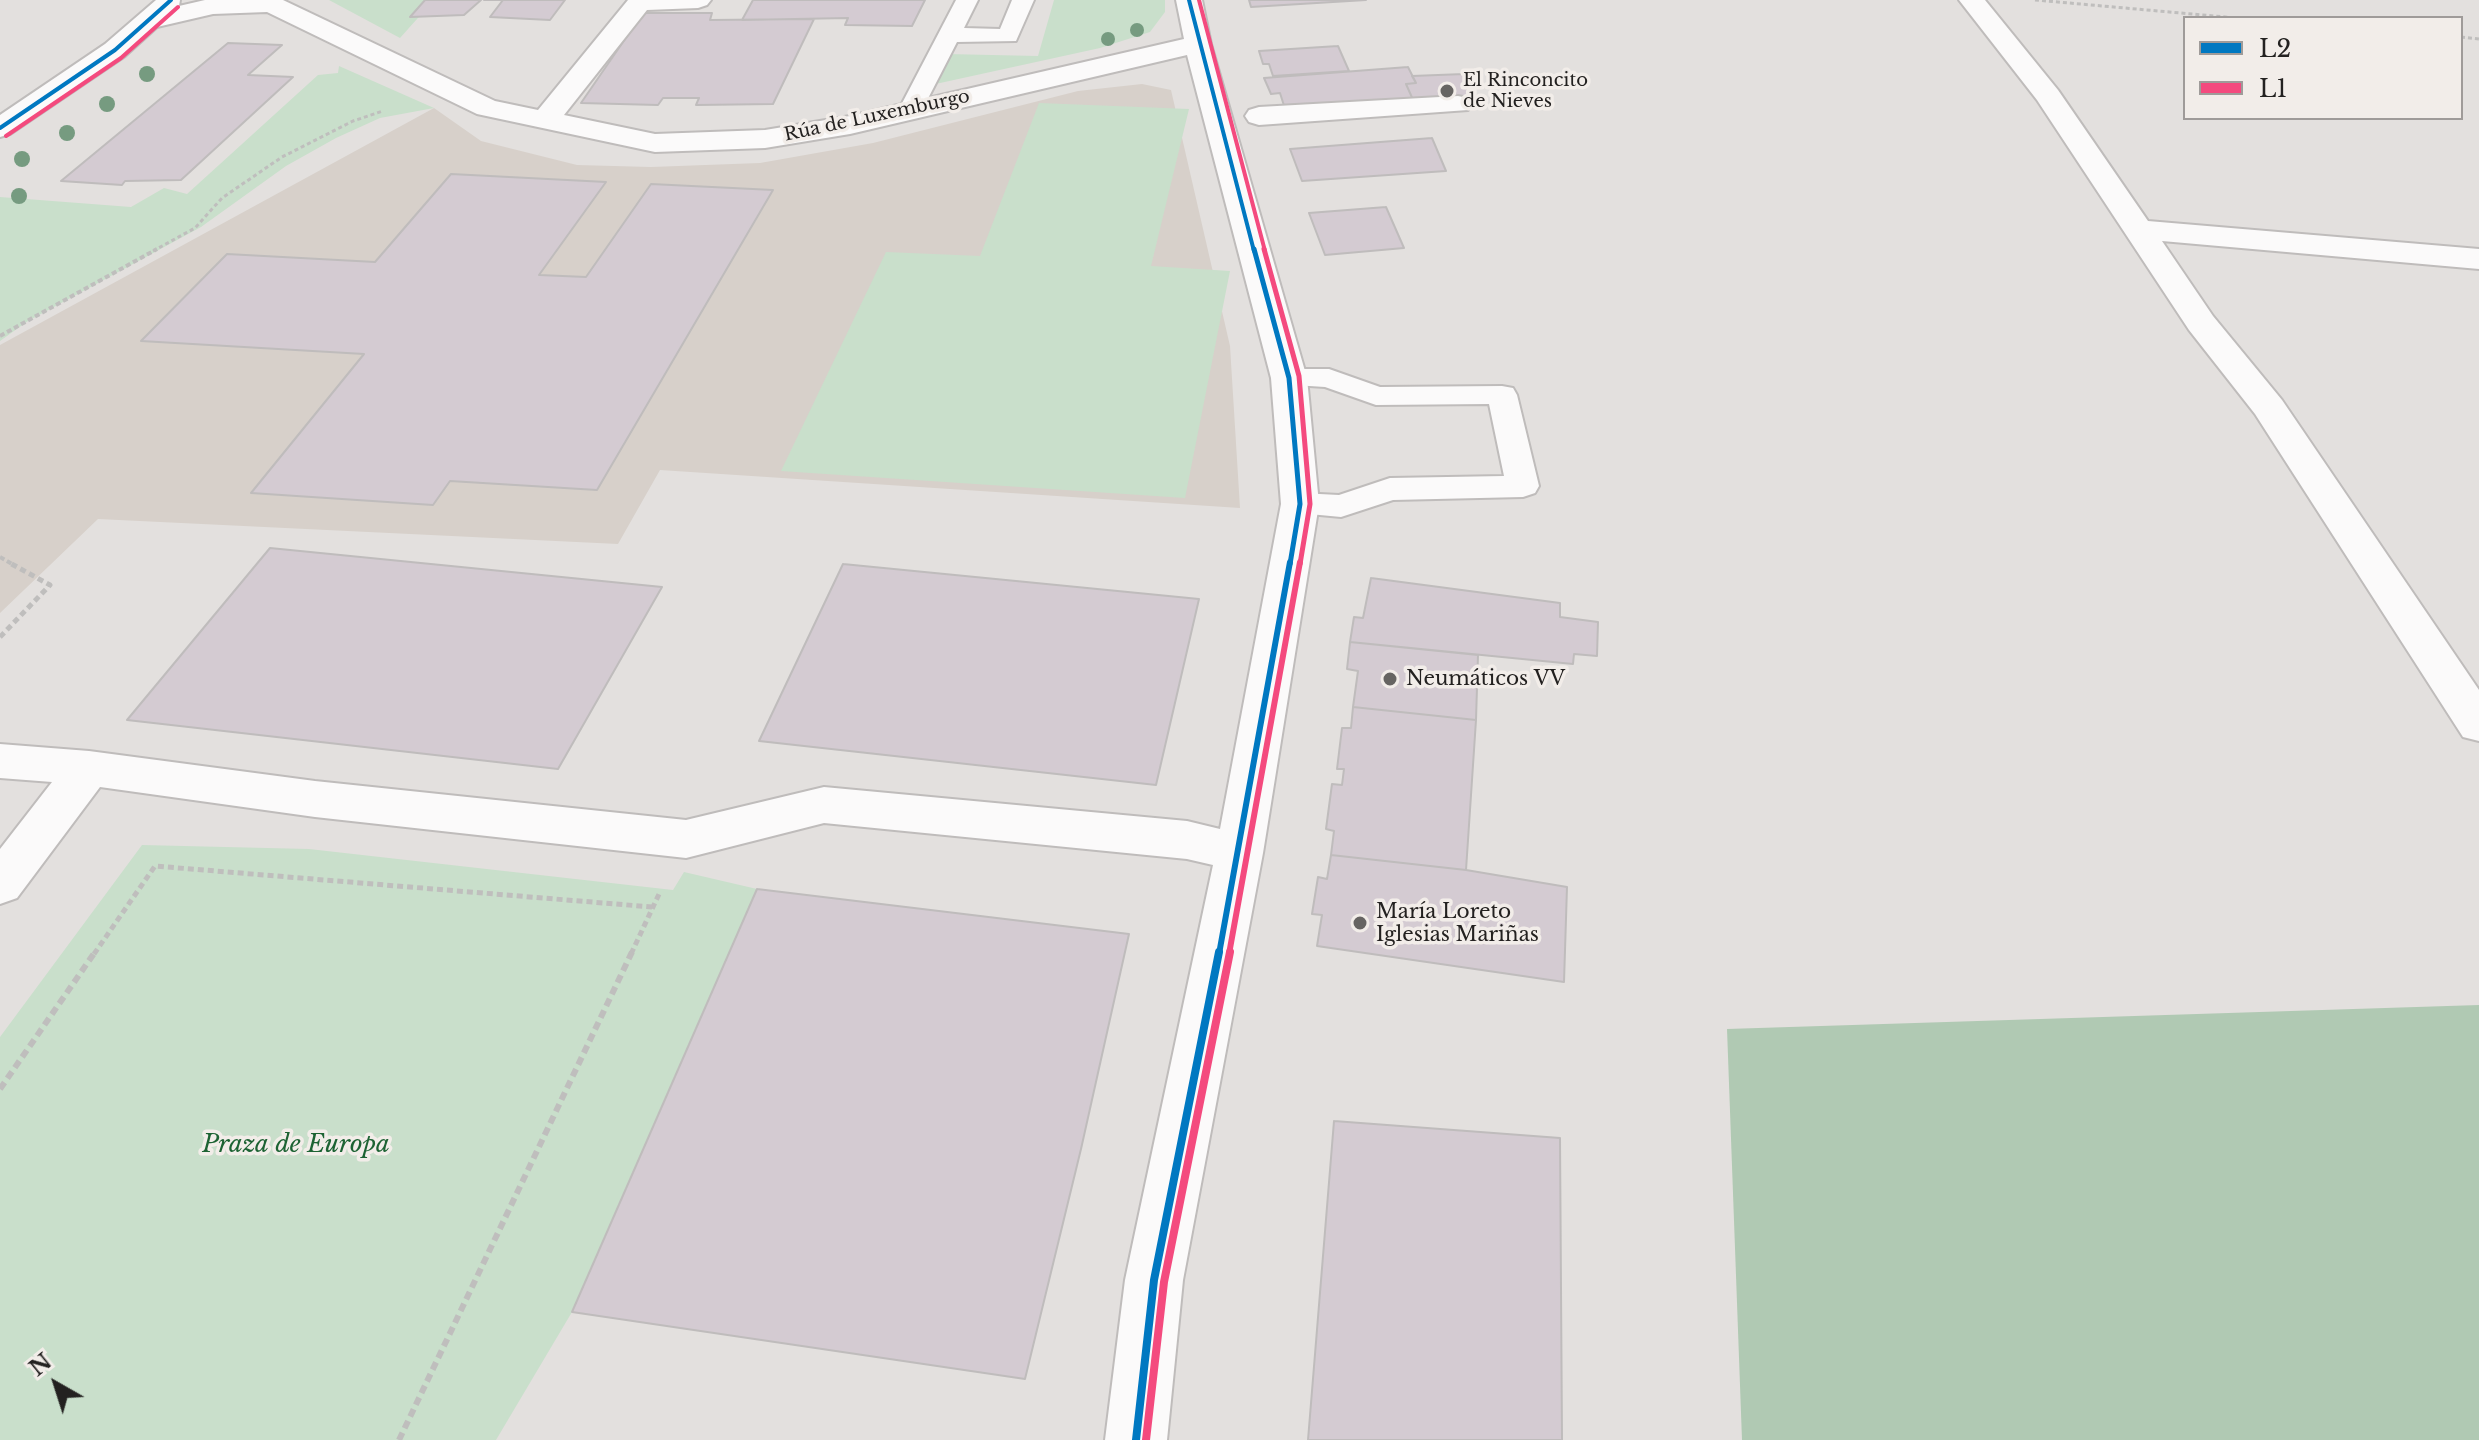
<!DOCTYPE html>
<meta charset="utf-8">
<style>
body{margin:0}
#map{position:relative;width:2479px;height:1440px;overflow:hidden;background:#e3e0de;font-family:"Libre Baskerville",serif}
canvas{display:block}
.legend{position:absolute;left:2183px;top:16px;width:280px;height:104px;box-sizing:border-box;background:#f2ede9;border:2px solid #9f9b99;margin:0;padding:10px 14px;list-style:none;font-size:24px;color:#232120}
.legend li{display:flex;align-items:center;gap:16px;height:40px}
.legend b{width:40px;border:2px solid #9f9b99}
.north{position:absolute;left:16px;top:1344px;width:80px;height:80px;-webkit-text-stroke:6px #f2ede9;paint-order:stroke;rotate:321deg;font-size:22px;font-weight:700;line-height:32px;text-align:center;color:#232120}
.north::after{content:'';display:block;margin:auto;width:28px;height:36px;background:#232120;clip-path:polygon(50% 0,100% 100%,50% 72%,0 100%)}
</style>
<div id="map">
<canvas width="2479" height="1440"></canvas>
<ul class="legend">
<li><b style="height:10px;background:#0078c1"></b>L2</li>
<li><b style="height:10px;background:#f44a7e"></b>L1</li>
</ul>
<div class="north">N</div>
</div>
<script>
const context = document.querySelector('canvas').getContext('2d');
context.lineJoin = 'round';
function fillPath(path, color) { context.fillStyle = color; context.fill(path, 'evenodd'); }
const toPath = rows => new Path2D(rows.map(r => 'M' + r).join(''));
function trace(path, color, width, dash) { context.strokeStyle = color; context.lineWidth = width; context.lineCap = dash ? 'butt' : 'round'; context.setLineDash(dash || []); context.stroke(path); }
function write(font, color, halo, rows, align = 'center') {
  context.font = font + ' "Libre Baskerville",serif'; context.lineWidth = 7; context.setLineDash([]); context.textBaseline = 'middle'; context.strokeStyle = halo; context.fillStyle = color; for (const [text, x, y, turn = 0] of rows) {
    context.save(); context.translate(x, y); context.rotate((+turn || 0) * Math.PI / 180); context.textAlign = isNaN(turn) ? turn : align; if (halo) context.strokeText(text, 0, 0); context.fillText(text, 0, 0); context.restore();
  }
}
const built = toPath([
 [1142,84,1171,90,1230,346,1240,508,660,470,618,544,98,519,0,613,0,345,434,108,481,141,577,165,651,167,760,163,873,143,1078,91]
]);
const green = toPath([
 [329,0,434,0,400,38],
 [1054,0,1165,0,1165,12,1150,32,1100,48,931,85,946,54,1038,56],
 [339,66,434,108,380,118,336,138,286,166,201,227,28,321,0,341,0,197,131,207,164,188,187,194,318,75,338,73],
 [1039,103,1189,109,1151,266,1230,271,1185,498,781,471,886,252,980,256],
 [142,845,309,849,673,890,684,872,757,889,572,1312,496,1440,0,1440,0,1037]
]);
const forest = toPath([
 [2479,1005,2479,1440,1742,1440,1727,1029]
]);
const building = toPath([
 [425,0,481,0,464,15,410,17,425,0],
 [484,0,565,0,550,20,490,17,503,0,484,0],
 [753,0,925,0,912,26,845,25,848,18,742,20,753,0],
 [1249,0,1366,0,1251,7,1249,0],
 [643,13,712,13,710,20,814,19,773,104,696,105,699,98,663,98,658,105,581,103,643,13],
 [228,43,282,45,248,75,293,77,181,180,125,181,122,185,61,181,228,43],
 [1338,46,1349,71,1273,76,1269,64,1263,64,1259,51,1338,46],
 [1408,67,1416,83,1406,84,1414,102,1286,112,1280,93,1271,94,1264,78,1408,67],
 [1464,74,1474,99,1414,102,1406,84,1416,83,1412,76,1464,74],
 [1432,138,1446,171,1302,181,1290,149,1432,138],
 [451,174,606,182,539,275,586,277,651,184,773,190,597,490,450,481,433,505,251,493,364,354,141,341,227,254,375,262,451,174],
 [1386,207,1404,248,1325,255,1309,213,1386,207],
 [270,548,662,587,558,769,127,720,270,548],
 [843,564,1199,599,1156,785,759,741,843,564],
 [1371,578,1560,603,1560,617,1598,622,1597,656,1574,654,1573,664,1350,642,1354,617,1363,618,1371,578],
 [1350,642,1478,655,1476,720,1353,707,1358,671,1347,669,1350,642],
 [1353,707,1476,720,1466,870,1331,855,1334,831,1326,829,1332,784,1342,785,1344,769,1337,769,1342,728,1351,728,1353,707],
 [1331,855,1466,870,1567,887,1564,982,1317,946,1322,915,1312,914,1318,877,1327,879,1331,855],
 [757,889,1129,934,1081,1149,1025,1379,572,1312,757,889],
 [1334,1121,1560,1138,1562,1440,1308,1440,1334,1121]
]);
const pathFar3 = toPath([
 [2035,0,2237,18],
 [2461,37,2479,39],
 [153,251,195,228,222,198,282,157,353,121,383,111]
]);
const pathFar2 = toPath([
 [0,336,157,249],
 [0,557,12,564]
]);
const pathFar1 = toPath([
 [0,637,50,585,8,562],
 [94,954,155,866,652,907],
 [631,954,660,892]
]);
const path = toPath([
 [0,1089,95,952],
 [399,1440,632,952]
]);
const service = toPath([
 [956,0,978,0,964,28,1000,29,1012,0,1034,0,1016,41,957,42,919,116,901,116,898,111,956,0],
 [1289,369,1329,369,1380,387,1502,386,1513,388,1517,395,1539,486,1535,493,1523,497,1393,500,1341,517,1288,512,1283,504,1288,496,1300,493,1339,495,1390,478,1504,476,1489,404,1376,405,1325,387,1278,384,1274,378,1278,372,1289,369]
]);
const pedestrian = toPath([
 [1458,96,1468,98,1472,104,1468,110,1259,125,1249,122,1245,116,1249,110,1259,107,1458,96]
]);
const minor = toPath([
 [156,0,180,0,179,6,205,0,283,0,495,101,538,110,628,0,711,0,707,5,698,8,647,10,564,115,655,134,765,130,850,116,1184,39,1176,0,1202,0,1211,44,1307,378,1319,504,1263,853,1183,1280,1167,1440,1105,1440,1125,1280,1213,865,1187,859,824,823,686,858,315,817,100,787,17,898,0,904,0,849,52,782,0,778,0,744,89,751,315,781,686,820,824,787,1187,821,1220,829,1281,504,1271,378,1187,55,850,134,765,148,655,152,477,114,267,12,213,14,157,27,125,56,10,134,0,137,0,115,105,44,156,0],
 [1959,0,1985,0,2058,90,2148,221,2479,249,2479,269,2162,241,2213,316,2282,400,2479,690,2479,741,2463,737,2255,414,2189,330,2037,100,1959,0]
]);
const bus1Far3 = toPath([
 [1189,0,1254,251],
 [0,128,115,50,171,0]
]);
const bus1Far2 = toPath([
 [1254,249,1289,378,1300,504,1290,564]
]);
const bus1Far1 = toPath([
 [1219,954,1290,562]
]);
const bus1 = toPath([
 [1136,1440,1154,1280,1219,952]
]);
const bus2Far3 = toPath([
 [1199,0,1265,251],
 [6,136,121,58,178,7]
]);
const bus2Far2 = toPath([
 [1264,249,1299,376,1310,504,1300,564]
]);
const bus2Far1 = toPath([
 [1229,954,1300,562]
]);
const bus2 = toPath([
 [1146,1440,1164,1282,1230,952]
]);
const trees = [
 [1137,30,7],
 [1108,39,7],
 [147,74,8],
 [107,104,8],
 [67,133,8],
 [22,159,8],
 [19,196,8]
];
const markers = [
 [1447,91,8,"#666462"],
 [1390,679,8,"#666462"],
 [1360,923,8,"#666462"]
];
const farPoinames = [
 ["El Rinconcito",1463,81],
 ["de Nieves",1463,102]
];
const farStreetnames = [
 ["Rúa de Luxemburgo",877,116,-12]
];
const poiNames = [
 ["Neumáticos VV",1406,679],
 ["María Loreto",1376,912],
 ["Iglesias Mariñas",1376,935]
];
const nearParknames = [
 ["Praza de Europa",296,1145]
];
fillPath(built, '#d7d0ca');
fillPath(green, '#c9dfcb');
fillPath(forest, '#b0c9b3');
fillPath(building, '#d4cbd2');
trace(building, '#bfbcbc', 2);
trace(service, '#bfbcbb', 4);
trace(pedestrian, '#bfbcbb', 4);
trace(minor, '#bfbcbb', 4);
trace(pathFar3, '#bfbebd', 3, [4, 3]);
trace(pathFar2, '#bfbebd', 4, [5, 3]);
trace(pathFar1, '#bfbebd', 5, [6, 4]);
trace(path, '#bfbebd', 6, [8, 5]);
fillPath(service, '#fbfafa');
fillPath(pedestrian, '#fbfafa');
fillPath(minor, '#fbfafa');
trace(bus1Far3, '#0078c1', 4);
trace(bus1Far2, '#0078c1', 5);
trace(bus1Far1, '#0078c1', 6);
trace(bus1, '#0078c1', 8);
trace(bus2Far3, '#f44a7e', 4);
trace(bus2Far2, '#f44a7e', 5);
trace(bus2Far1, '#f44a7e', 6);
trace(bus2, '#f44a7e', 8);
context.fillStyle = '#769b80';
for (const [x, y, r] of trees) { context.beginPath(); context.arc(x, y, r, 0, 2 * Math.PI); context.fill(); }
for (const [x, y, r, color] of markers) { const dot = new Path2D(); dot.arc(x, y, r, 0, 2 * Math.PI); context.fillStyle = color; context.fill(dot); trace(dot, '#f2ede9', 3); }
write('18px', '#232120', '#f2ede9', farPoinames, 'left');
write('18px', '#232120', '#f2ede9', farStreetnames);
write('20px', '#232120', '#f2ede9', poiNames, 'left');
write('italic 24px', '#1d6333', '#f2ede9', nearParknames);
</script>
